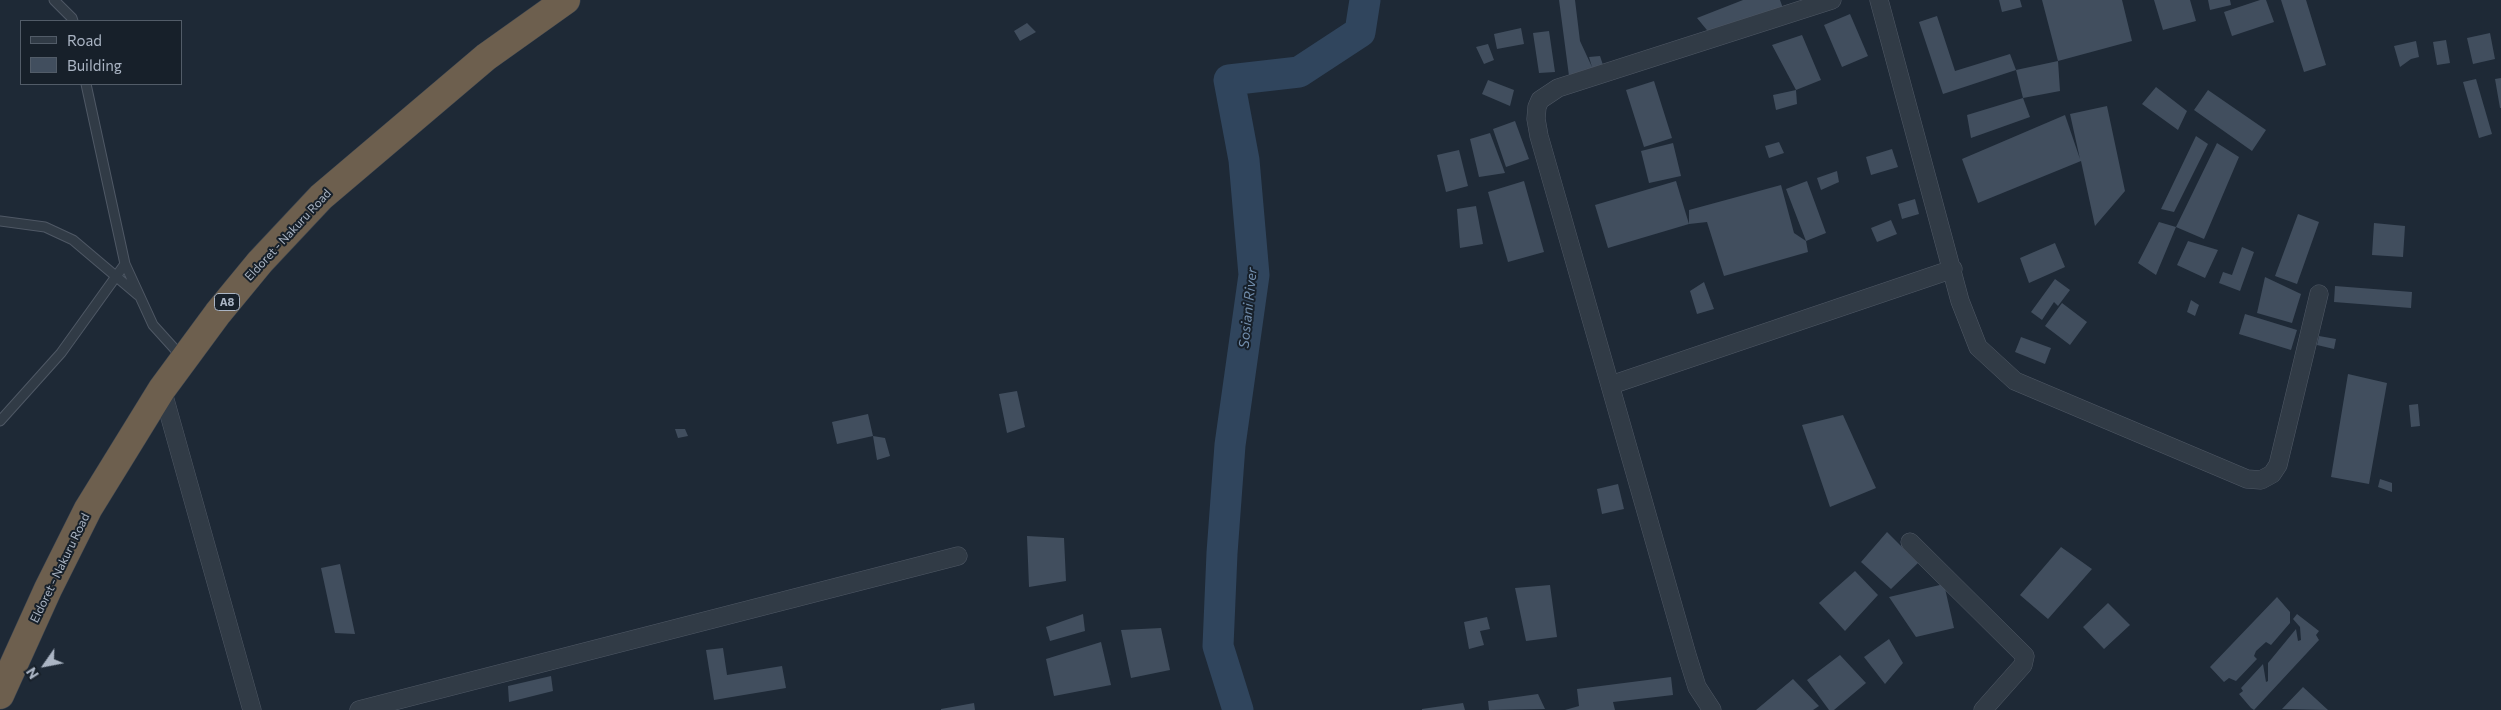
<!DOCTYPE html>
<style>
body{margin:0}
#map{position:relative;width:2501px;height:710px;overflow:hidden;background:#1e2936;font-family:Commissioner,sans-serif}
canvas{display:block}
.legend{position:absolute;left:20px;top:20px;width:162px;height:65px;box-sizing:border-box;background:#17202a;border:1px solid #525c68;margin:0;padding:6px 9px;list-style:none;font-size:15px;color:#abb5c4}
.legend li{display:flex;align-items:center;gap:10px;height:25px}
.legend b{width:25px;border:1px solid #525c68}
.north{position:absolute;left:20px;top:640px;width:50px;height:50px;-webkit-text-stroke:4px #17202a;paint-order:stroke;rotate:237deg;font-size:14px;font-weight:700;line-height:20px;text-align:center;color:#abb5c4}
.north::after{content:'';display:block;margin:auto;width:18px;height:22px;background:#abb5c4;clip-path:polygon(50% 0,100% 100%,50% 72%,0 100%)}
</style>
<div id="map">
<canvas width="2501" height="710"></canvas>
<ul class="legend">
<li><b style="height:6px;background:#313b46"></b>Road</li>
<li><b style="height:14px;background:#414e5e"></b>Building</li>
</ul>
<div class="north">N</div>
</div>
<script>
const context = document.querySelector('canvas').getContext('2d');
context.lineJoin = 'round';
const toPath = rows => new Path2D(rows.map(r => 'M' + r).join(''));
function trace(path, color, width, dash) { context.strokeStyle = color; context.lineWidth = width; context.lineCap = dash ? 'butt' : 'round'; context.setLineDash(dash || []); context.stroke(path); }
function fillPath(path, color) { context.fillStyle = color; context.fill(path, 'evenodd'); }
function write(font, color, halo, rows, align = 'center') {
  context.font = font + ' Commissioner,sans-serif'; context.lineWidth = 4; context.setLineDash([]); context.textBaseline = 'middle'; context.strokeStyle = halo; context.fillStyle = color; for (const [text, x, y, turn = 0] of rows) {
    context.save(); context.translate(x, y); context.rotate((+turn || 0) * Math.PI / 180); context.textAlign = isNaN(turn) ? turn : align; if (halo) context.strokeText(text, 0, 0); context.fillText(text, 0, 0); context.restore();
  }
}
const river = toPath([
 [1238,710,1218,646,1222,553,1230,445,1254,275,1244,160,1229,80,1299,72,1360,32,1365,0]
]);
const building = toPath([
 [1559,0,1575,0,1580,41,1592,67,1589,57,1600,56,1603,65,1569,76],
 [1743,0,1780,0,1784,11,1711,35,1697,18],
 [1999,0,2020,0,2022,7,2002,12],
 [2042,0,2122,0,2132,41,2058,61],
 [2154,0,2190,0,2196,21,2163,30],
 [2208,0,2230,0,2231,5,2210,10],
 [2260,0,2266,0,2274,22,2232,36,2224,12],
 [2281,0,2306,0,2326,65,2304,72],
 [1850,14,1868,56,1842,67,1824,25],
 [1937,16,1955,71,2010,54,2016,70,1943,94,1919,22],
 [1027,23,1036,32,1020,41,1014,31],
 [1521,28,1524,44,1497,49,1494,34],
 [1549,31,1555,72,1539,73,1533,33],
 [2490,33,2495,59,2473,64,2467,38],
 [1802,35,1821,80,1796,90,1772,45],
 [2446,40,2450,63,2437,65,2433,42],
 [2416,41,2419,57,2411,59,2400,67,2394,46],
 [1488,44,1494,60,1484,64,1476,47],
 [2058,61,2060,91,2023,98,2016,70],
 [2501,78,2501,108,2500,108,2495,79],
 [2476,79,2492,134,2479,138,2463,82],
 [1488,80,1514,90,1510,106,1482,94],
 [1654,81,1672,138,1644,147,1626,90],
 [2156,87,2187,111,2178,130,2142,104],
 [1796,90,1797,104,1776,110,1773,95],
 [2208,90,2266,130,2252,151,2194,110],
 [2023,98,2030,117,1971,138,1967,115],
 [2107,106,2125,191,2095,226,2081,161,1978,203,1962,159,2065,115,2080,159,2070,114],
 [1515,121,1529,159,1506,167,1493,129],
 [1490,133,1505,173,1479,177,1470,139],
 [2196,136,2208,144,2174,212,2161,209],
 [1779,142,1784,153,1769,158,1765,146],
 [1673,143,1681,176,1649,183,1641,151],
 [2217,143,2239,157,2204,239,2176,227],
 [1892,149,1898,167,1871,175,1866,157],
 [1459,150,1468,186,1446,192,1437,155],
 [1837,171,1839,182,1821,190,1817,178],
 [1524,181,1544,252,1508,262,1488,192],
 [1676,181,1689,224,1608,248,1595,205],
 [1807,181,1826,233,1806,241,1786,189],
 [1781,185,1794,233,1806,241,1808,252,1724,276,1707,222,1689,224,1689,210],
 [1915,199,1919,214,1902,219,1898,204],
 [1476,206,1483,244,1460,248,1457,209],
 [2298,214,2319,222,2297,284,2275,276],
 [1891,220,1897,234,1877,242,1871,228],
 [2159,222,2176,227,2156,275,2138,263],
 [2374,223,2405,226,2403,257,2372,255],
 [2188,241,2218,250,2205,278,2177,265],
 [2055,243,2065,267,2029,283,2020,258],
 [2242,247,2254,252,2240,291,2219,283,2223,272,2232,275],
 [2265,277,2301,294,2292,323,2257,313],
 [2055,279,2070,290,2058,306,2054,302,2042,320,2031,312],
 [1704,282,1714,309,1697,314,1690,291],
 [2335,286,2412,292,2411,308,2334,302],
 [2191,300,2199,305,2195,316,2187,312],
 [2062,303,2087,322,2070,345,2045,326],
 [2245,314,2297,330,2291,350,2239,334],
 [2319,336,2336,339,2334,349,2317,345],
 [2021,337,2051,348,2045,364,2015,352],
 [2348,374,2387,383,2369,484,2331,477],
 [1017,391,1025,427,1007,433,999,394],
 [2418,404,2420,426,2411,427,2409,405],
 [868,414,873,436,837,444,832,422],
 [1843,415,1876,488,1830,507,1802,425],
 [675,429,685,429,688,436,678,438],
 [873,436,885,438,890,456,877,460],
 [2380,479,2392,483,2392,492,2378,487],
 [1618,484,1624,509,1602,514,1597,489],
 [1887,532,1918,563,1891,589,1861,562],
 [1027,536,1064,538,1066,581,1029,587],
 [2061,547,2092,569,2048,619,2020,595],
 [340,564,355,634,335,633,321,568],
 [1855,571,1878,595,1845,631,1819,603],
 [1944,584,1954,628,1916,637,1889,597],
 [1550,585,1557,637,1526,641,1515,588],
 [2277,597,2290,612,2290,623,2271,645,2266,642,2256,651,2254,656,2257,659,2236,681,2229,678,2224,682,2210,667],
 [2108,603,2130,625,2104,649,2083,627],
 [1083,614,1085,631,1050,641,1046,627],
 [2297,614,2319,631,2316,635,2319,640,2254,710,2251,708,2239,694,2243,691,2241,688,2263,664,2266,682,2268,681,2268,663,2296,629,2298,641,2301,640,2300,627,2293,619],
 [1487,617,1490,629,1480,631,1484,645,1469,649,1464,622],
 [1161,628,1170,670,1131,678,1121,630],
 [1889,639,1903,663,1885,684,1864,657],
 [1101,642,1111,685,1054,696,1046,659],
 [723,648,727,675,782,666,786,688,714,700,706,650],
 [1840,655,1866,683,1834,710,1829,710,1807,680],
 [551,676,553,691,509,702,508,686],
 [1671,677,1673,695,1613,702,1615,710,1565,710,1579,706,1577,689],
 [1793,679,1819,706,1813,710,1756,710],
 [2303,687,2328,710,2282,709],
 [1538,694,1545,709,1489,710,1488,701],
 [974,703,975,710,941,710,941,709],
 [1463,703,1465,710,1422,710,1422,709]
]);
const lane = toPath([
 [54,0,72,18,73,21],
 [86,84,125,264,153,325,181,356],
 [0,221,45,227,73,240,138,295],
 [0,421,61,353,125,264]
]);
const street = toPath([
 [1879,0,1960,301,1978,347,2015,381,2247,479,2261,480,2272,474,2278,465,2319,294],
 [1611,385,1953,269],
 [162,389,252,710],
 [1910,542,2025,656,2023,665,1983,710],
 [359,710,958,556],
 [1712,710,1697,687,1687,655,1539,136,1536,119,1537,107,1540,100,1558,88,1832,0]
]);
const highway = toPath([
 [0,695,48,589,88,509,162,389,218,313,260,262,321,197,486,57,566,0]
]);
const shields = [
 [227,302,25]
];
const shieldNames = [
 ["A8",227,302]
];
const streetNames = [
 ["Eldoret - Nakuru Road",288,235,-47],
 ["Eldoret - Nakuru Road",60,568,-64]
];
const waterNames = [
 ["Sosiani River",1248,308,-84]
];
trace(river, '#30455d', 31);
fillPath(building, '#414e5e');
trace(lane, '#4f5865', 11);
trace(street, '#4f5865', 19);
trace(highway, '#3c4550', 29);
trace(lane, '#313b46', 9);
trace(street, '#313b46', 18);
trace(highway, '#6d5f4e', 28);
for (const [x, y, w] of shields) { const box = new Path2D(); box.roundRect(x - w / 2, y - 8.5, w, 17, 4); context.fillStyle = '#17202a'; context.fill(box); trace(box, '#abb5c4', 1); }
write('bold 11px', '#abb5c4', null, shieldNames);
write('12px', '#abb5c4', '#17202a', streetNames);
write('italic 14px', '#728ead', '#17202a', waterNames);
</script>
